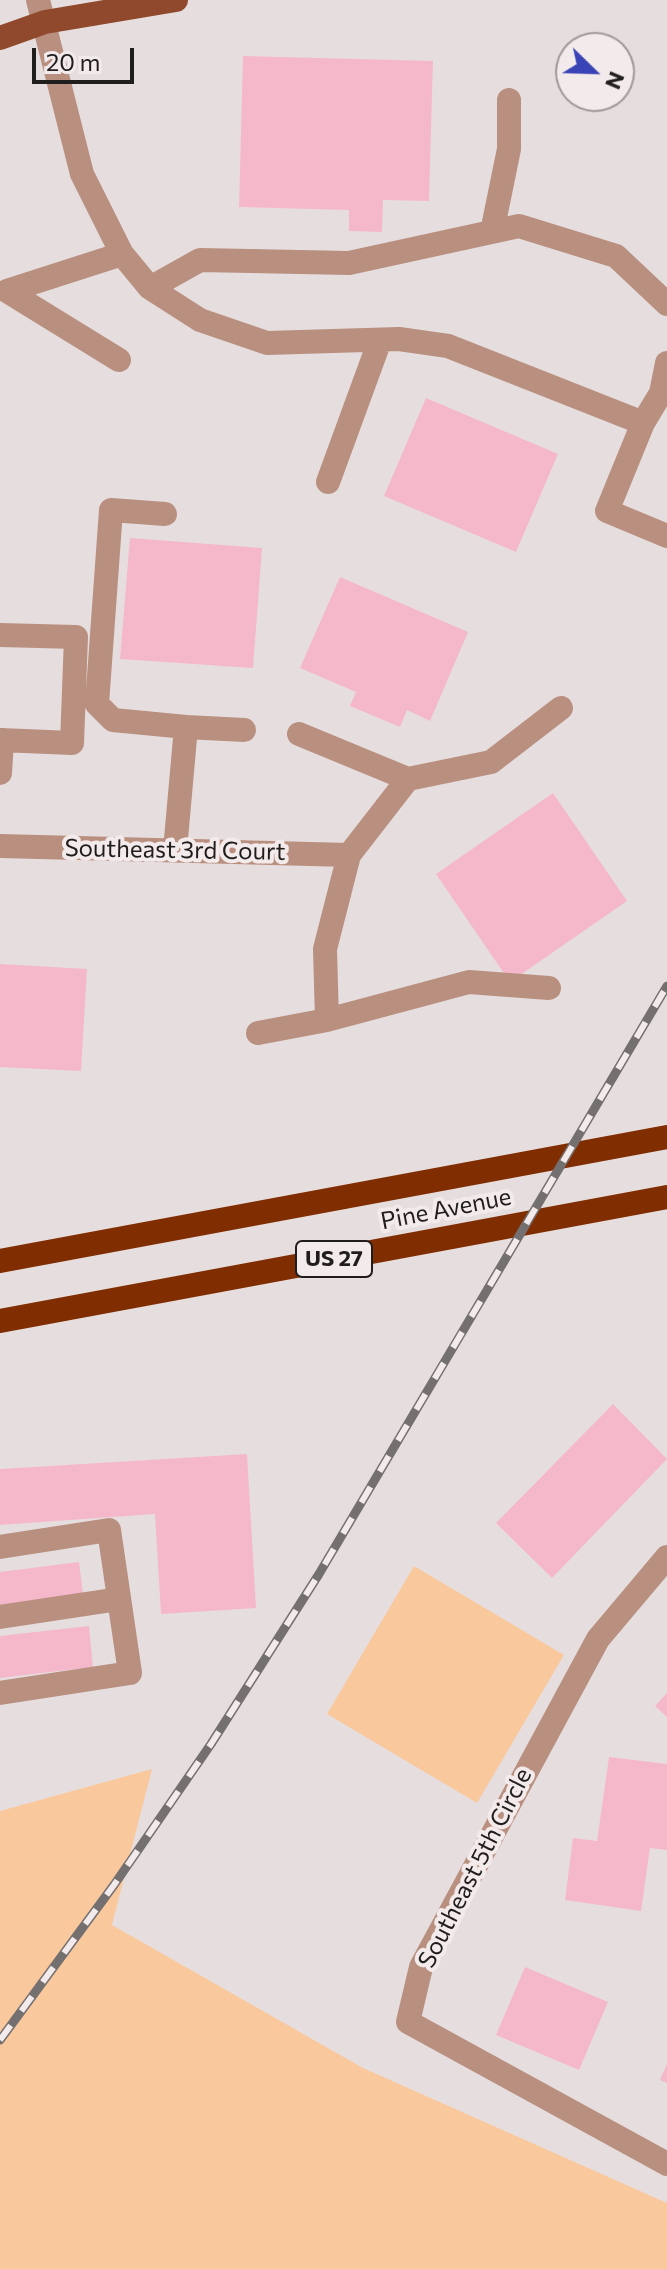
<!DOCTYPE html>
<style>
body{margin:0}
#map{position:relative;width:667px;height:2269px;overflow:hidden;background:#e6dede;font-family:Commissioner,sans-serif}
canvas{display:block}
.north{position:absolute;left:555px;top:32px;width:80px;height:80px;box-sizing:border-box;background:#f3ebeb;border:2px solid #9f9999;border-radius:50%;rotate:113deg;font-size:22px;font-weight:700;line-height:32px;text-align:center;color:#201d1d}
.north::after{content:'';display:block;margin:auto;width:28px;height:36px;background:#3b44b7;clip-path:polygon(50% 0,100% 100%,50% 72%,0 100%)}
.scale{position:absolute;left:32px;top:48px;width:102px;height:36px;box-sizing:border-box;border:4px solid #201d1d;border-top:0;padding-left:10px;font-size:24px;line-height:28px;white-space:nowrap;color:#201d1d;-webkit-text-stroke:6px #f3ebeb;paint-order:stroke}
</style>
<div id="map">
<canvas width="667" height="2269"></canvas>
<div class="north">N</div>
<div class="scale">20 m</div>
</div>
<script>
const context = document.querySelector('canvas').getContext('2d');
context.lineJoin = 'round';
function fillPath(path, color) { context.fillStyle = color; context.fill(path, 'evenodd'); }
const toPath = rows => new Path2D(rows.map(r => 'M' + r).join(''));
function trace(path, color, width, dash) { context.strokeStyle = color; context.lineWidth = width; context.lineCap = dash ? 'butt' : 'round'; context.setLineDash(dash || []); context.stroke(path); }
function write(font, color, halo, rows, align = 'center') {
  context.font = font + ' Commissioner,sans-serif'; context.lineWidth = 8; context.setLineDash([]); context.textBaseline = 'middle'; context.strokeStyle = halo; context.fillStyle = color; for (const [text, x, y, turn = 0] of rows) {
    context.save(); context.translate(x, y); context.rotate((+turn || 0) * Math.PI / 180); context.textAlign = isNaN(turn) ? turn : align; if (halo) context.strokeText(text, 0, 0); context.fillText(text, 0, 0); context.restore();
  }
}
const green = toPath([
 [414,1566,564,1655,477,1803,327,1714],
 [152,1769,112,1925,363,2068,667,2203,667,2269,0,2269,0,1811]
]);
const building = toPath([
 [243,56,433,61,429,201,383,200,382,232,349,231,349,210,239,207],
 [426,398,558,454,516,552,384,496],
 [130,538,262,548,253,668,120,659],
 [340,577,468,632,430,721,407,710,400,727,350,706,356,692,300,668],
 [553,793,627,901,510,982,436,874],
 [0,964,87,969,81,1071,0,1067],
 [613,1404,667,1459,552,1578,496,1523],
 [247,1454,256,1608,161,1614,155,1514,0,1525,0,1469],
 [79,1562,83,1594,0,1605,0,1572],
 [89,1626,93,1667,0,1678,0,1636],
 [667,1693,667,1717,655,1706],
 [609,1757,667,1764,667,1850,650,1848,641,1911,565,1900,573,1838,597,1841],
 [525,1967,608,2002,579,2070,496,2035],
 [667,2064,667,2083,660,2080]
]);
const minor = toPath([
 [38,0,82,174,122,254,150,288,200,320,267,343,399,339,448,346,643,423,661,393,667,363],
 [492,232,509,149,509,100],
 [150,288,200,260,349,263,519,226,616,256,667,304],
 [119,360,7,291,122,254],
 [643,423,607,511,667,536],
 [328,482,380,340],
 [165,514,111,510,97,704,113,720,186,727,175,850],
 [0,635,76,637,72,743,0,740],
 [186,727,244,730],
 [299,734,408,779],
 [0,773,2,740],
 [0,846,349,855],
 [327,1020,469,982,549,988],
 [258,1033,327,1020,325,949,349,855,408,779,491,762,561,708],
 [0,1547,109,1530,130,1673,0,1693],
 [667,1557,598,1639,421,1967,408,2022,667,2164],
 [0,1617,119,1599]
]);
const major = toPath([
 [0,38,45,22,176,0]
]);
const highway = toPath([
 [0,1261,667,1137],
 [0,1321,667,1197]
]);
const rail = toPath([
 [0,2040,114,1885,211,1744,319,1574,667,986]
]);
const shields = [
 [334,1259,76]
];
const shieldNames = [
 ["US 27",334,1259]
];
const streetNames = [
 ["Southeast 3rd Court",175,850,1],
 ["Pine Avenue",446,1209,-11],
 ["Southeast 5th Circle",475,1868,-63]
];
fillPath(green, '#f9c89d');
fillPath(building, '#f5b8cb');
trace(minor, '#b98f7f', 24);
trace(major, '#91492d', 24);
trace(highway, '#812d02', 24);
trace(rail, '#757070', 9);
trace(rail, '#f3ebeb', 6, [18]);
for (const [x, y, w] of shields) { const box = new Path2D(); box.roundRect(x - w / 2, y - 18, w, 36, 6); context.fillStyle = '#f3ebeb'; context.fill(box); trace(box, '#201d1d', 2); }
write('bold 22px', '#201d1d', null, shieldNames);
write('24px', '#201d1d', '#f3ebeb', streetNames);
</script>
